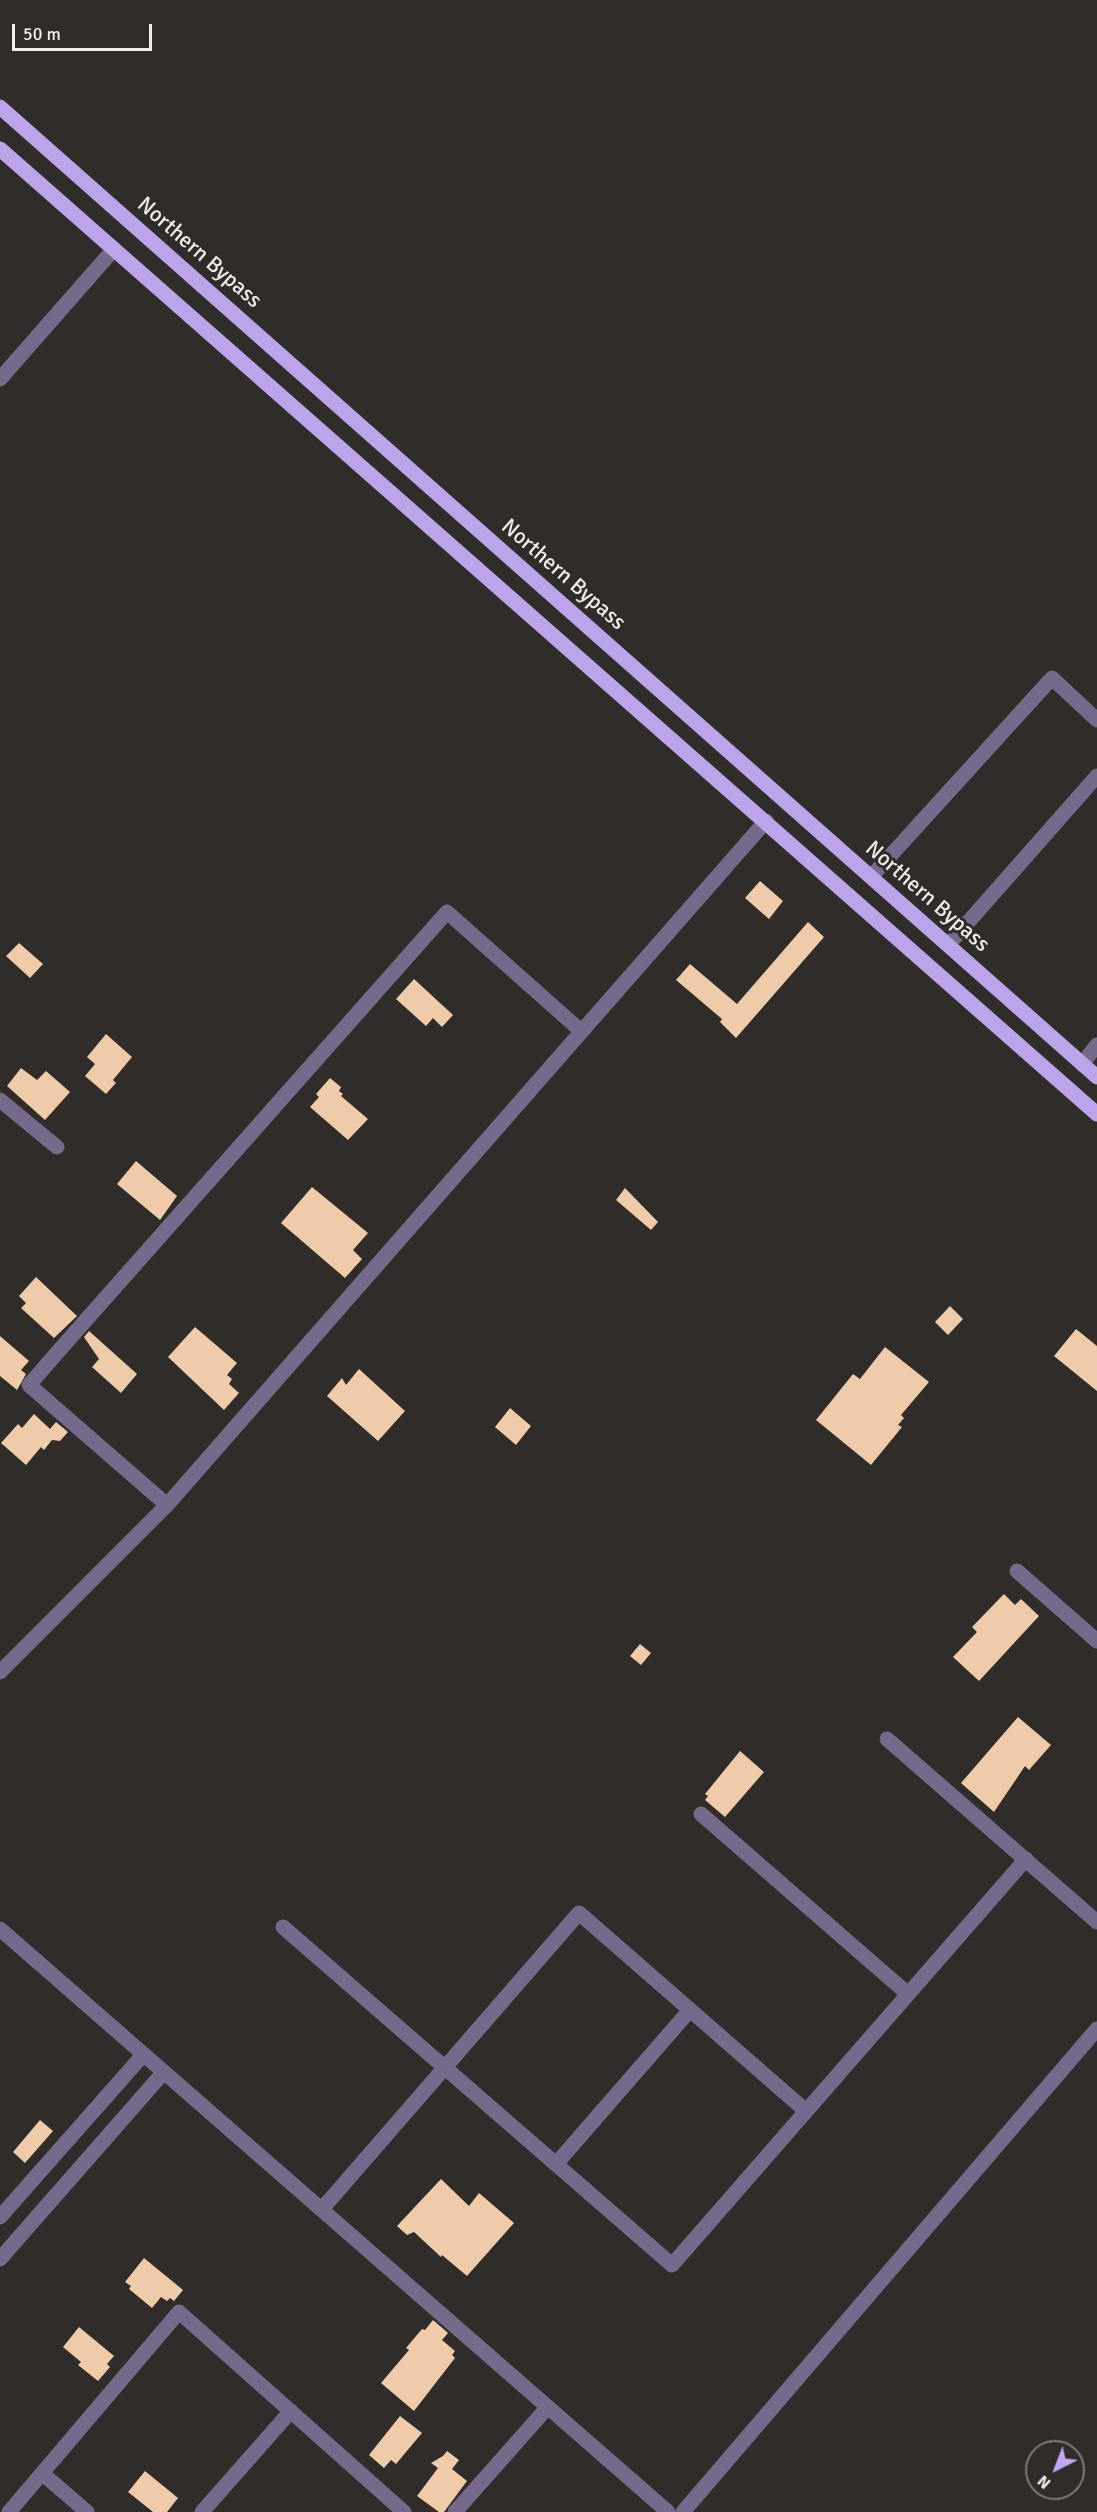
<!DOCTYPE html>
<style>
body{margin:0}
#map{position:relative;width:1097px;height:2512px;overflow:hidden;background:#302c29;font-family:Signika,sans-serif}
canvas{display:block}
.north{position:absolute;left:1025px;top:2440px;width:60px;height:60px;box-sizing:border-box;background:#302c29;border:2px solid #7d7977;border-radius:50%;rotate:222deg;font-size:16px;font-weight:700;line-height:24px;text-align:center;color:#f0edeb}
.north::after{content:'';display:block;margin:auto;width:21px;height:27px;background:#c1a8f3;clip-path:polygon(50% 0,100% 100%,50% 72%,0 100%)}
.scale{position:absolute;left:12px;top:24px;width:140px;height:27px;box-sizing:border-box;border:3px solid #f0edeb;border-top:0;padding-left:8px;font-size:18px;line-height:21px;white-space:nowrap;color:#f0edeb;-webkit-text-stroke:4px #302c29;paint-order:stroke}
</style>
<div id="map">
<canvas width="1097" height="2512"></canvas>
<div class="north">N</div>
<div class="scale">50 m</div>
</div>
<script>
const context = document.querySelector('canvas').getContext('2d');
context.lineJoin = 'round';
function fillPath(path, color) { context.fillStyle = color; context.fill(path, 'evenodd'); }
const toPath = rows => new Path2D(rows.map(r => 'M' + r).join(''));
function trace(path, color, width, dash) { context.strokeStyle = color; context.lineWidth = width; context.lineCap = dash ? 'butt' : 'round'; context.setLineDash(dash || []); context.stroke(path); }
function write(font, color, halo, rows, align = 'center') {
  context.font = font + ' Signika,sans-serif'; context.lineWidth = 6; context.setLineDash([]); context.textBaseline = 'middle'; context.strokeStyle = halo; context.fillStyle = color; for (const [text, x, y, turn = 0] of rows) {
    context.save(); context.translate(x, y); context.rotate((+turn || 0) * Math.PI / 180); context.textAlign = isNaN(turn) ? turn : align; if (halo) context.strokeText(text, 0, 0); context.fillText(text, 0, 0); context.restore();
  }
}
const building = toPath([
 [760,881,783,901,769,919,745,898],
 [808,922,824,937,736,1038,720,1022,722,1019,676,980,690,964,737,1004],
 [19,943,43,964,30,978,6,956],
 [414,979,453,1015,442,1027,433,1018,426,1026,396,999],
 [106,1034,132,1057,113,1080,116,1083,106,1094,85,1076,95,1064,87,1057],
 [21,1068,37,1080,46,1071,70,1092,45,1120,7,1086],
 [330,1078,341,1087,339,1091,343,1094,341,1096,368,1119,348,1140,310,1107,319,1097,316,1094],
 [136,1161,177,1196,160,1220,117,1184],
 [312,1187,368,1233,353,1250,362,1259,345,1278,281,1223],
 [625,1188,658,1222,651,1230,616,1200],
 [36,1277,77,1316,54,1338,21,1308,26,1303,19,1296],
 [950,1306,963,1319,948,1335,935,1322],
 [195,1327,237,1363,227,1375,232,1379,229,1384,239,1393,224,1410,168,1357],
 [1076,1329,1097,1346,1097,1391,1054,1356],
 [89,1331,137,1374,121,1393,92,1367,99,1359,84,1337],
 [0,1336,29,1361,21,1370,26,1374,17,1390,0,1376],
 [885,1347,929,1382,901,1415,904,1418,898,1425,902,1427,871,1465,816,1420,853,1374,860,1379],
 [359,1369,405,1411,378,1441,327,1396,342,1378,346,1385],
 [510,1408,531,1426,516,1445,495,1427],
 [34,1414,50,1429,56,1422,68,1432,60,1441,52,1440,44,1450,41,1447,26,1465,1,1443,18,1424,22,1428],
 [1004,1594,1015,1605,1021,1599,1039,1616,979,1681,953,1657,977,1632,972,1627],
 [640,1644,651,1653,641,1665,630,1656],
 [1018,1717,1051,1745,1029,1770,1025,1766,994,1812,961,1783],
 [740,1751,764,1772,725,1817,705,1800,708,1796,705,1794],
 [40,2120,53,2131,25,2163,13,2152],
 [441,2179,469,2206,479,2193,514,2223,467,2276,442,2255,441,2257,414,2232,407,2235,397,2226],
 [144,2258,183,2290,174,2301,170,2298,167,2301,161,2297,152,2308,129,2289,131,2286,125,2282],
 [433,2320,448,2333,442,2340,455,2351,452,2355,455,2358,414,2411,381,2383,409,2350,406,2348,422,2329,425,2330],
 [79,2327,114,2356,107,2364,110,2367,98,2381,78,2365,81,2362,63,2347],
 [400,2416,422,2433,396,2464,391,2460,384,2468,369,2455],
 [447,2451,459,2460,452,2469,467,2481,444,2512,439,2512,417,2496,438,2468,431,2463,443,2456],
 [145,2471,178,2498,167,2512,153,2512,128,2492]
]);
const minor = toPath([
 [0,379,114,249],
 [871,877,1052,678,1097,720],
 [948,945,1097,776],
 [1082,1064,1097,1045],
 [0,1100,57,1147],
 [167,1505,29,1385,63,1346,447,912,581,1031],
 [1017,1571,1097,1641],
 [0,1672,167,1505,766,821],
 [887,1739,1097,1922],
 [701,1814,908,1994],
 [283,1927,672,2265,1026,1859],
 [0,1929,668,2512],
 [556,2164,690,2010],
 [322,2209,579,1913,806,2111],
 [0,2217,143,2055],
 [0,2259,163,2073],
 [43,2474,87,2512],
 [9,2512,179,2312,404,2512],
 [202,2512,291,2411],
 [455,2512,547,2408],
 [683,2512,1097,2029]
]);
const primary = toPath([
 [0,107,1097,1077],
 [0,149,1097,1114]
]);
const streetNames = [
 ["Northern Bypass",199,253,41],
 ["Northern Bypass",563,575,41],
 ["Northern Bypass",927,897,41]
];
fillPath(building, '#f0cbaa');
trace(minor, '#75698c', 15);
trace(primary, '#bca4eb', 15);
write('22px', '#f0edeb', '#302c29', streetNames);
</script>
